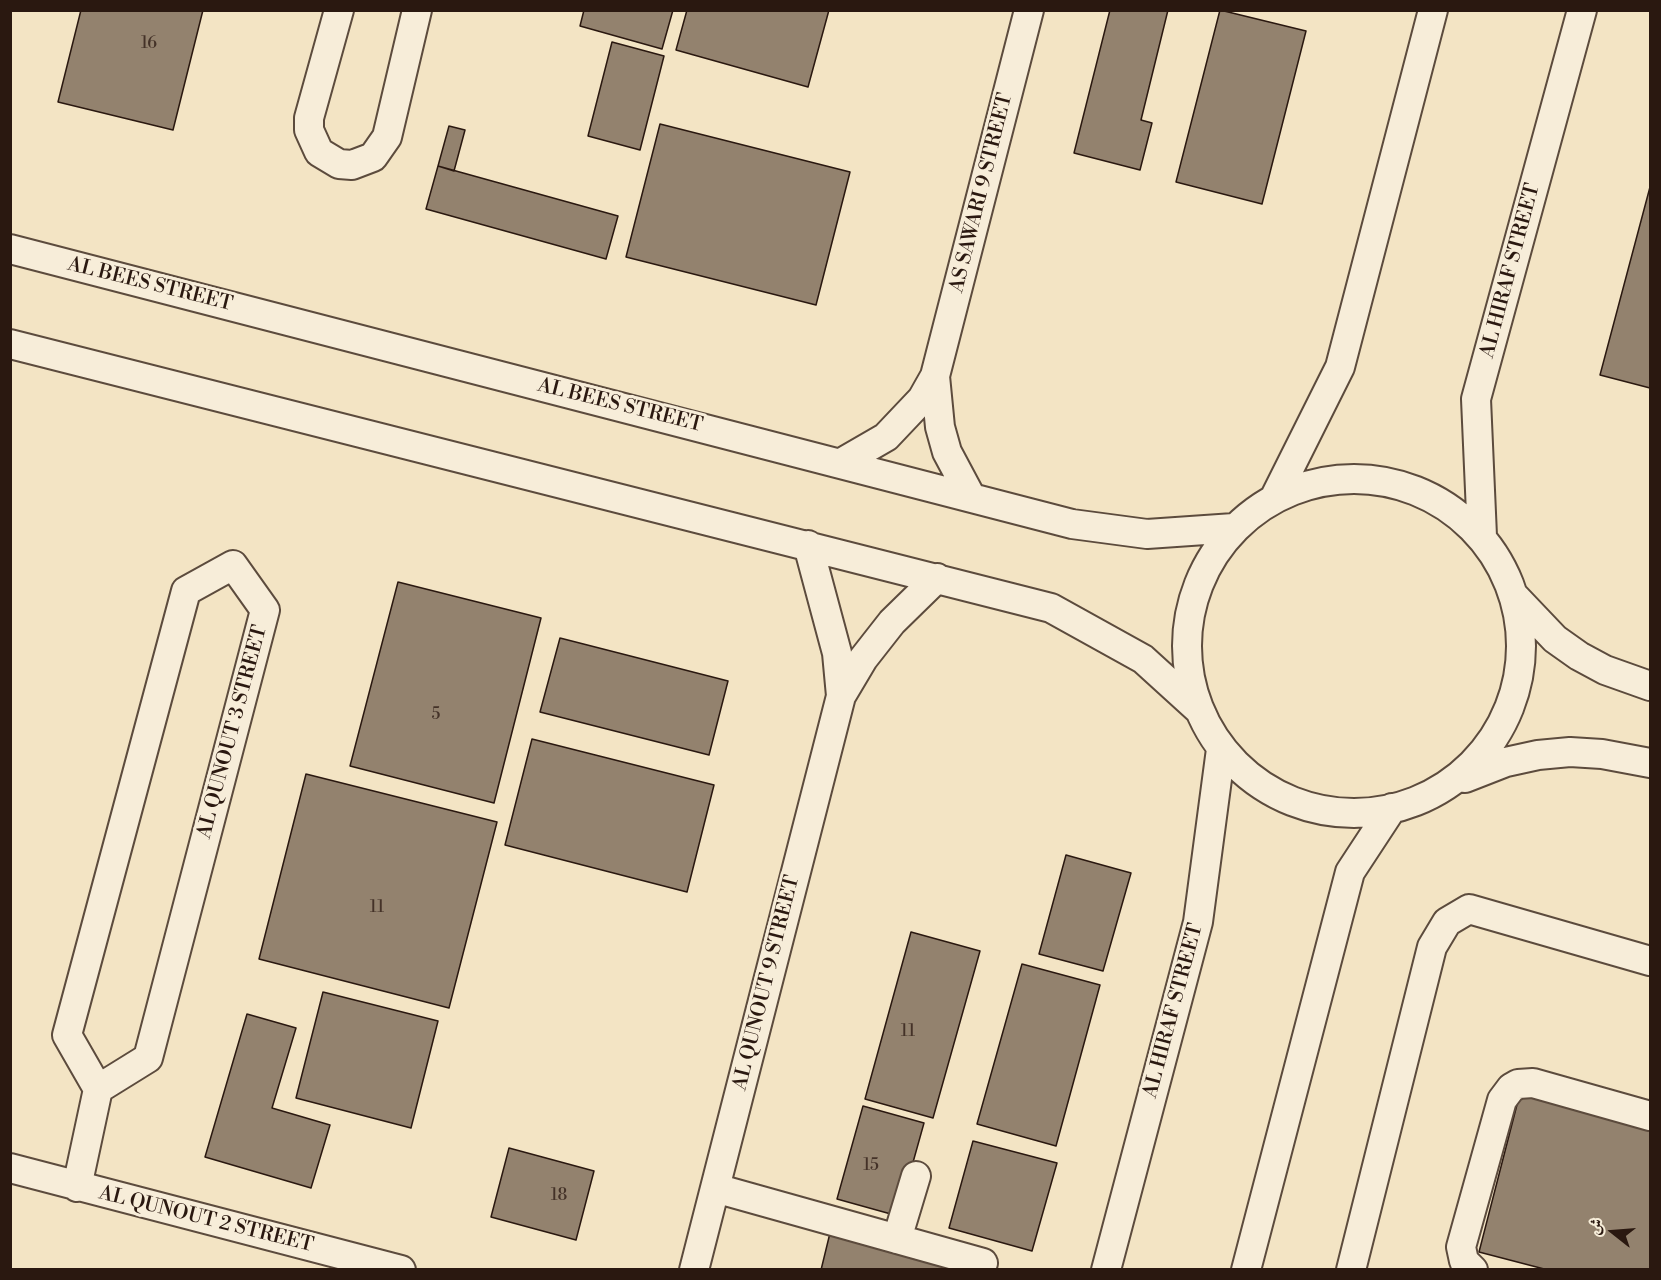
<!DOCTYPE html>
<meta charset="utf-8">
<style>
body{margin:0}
#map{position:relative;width:1661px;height:1280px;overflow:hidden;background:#f3e4c4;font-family:"Libre Bodoni",Amiri,serif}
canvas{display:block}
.frame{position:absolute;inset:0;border:12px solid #2a1810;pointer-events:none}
.north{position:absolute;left:1583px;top:1202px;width:60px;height:60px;-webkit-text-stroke:4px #f7edd9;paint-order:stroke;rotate:287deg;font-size:16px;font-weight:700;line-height:24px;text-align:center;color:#2a1810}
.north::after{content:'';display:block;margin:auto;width:21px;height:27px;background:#2a1810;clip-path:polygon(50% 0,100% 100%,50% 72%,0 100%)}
</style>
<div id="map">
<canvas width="1661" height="1280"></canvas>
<div class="frame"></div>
<div class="north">ش</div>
</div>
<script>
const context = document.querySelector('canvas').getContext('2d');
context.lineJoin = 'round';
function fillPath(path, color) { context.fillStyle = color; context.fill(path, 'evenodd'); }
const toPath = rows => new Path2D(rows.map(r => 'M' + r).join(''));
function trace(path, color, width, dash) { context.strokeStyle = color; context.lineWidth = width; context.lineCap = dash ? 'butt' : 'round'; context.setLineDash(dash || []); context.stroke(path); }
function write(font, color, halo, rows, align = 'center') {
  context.font = font + ' "Libre Bodoni",serif'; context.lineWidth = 6; context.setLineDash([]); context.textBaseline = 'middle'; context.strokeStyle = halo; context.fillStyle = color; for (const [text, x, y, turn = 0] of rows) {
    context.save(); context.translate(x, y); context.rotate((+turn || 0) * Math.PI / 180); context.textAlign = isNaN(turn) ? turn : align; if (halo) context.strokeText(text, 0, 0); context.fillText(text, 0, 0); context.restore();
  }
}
const building = toPath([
 [81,10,203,10,173,130,58,102,81,10],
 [584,10,673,10,662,49,580,26,584,10],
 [687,10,829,10,808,87,676,50,687,10],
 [1110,10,1168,10,1141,120,1152,123,1140,170,1074,153,1110,10],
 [1220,10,1306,31,1262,204,1176,182,1220,10],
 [612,42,664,56,640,150,588,136,612,42],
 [660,124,850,172,816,305,626,257,660,124],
 [449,126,465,130,454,171,438,166,449,126],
 [438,166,618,216,606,259,426,209,438,166],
 [1650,187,1650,388,1600,375,1650,187],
 [398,582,541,618,494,803,350,766,398,582],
 [560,638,728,681,709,755,540,712,560,638],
 [532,739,714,785,687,892,505,845,532,739],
 [306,774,497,822,449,1008,259,959,306,774],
 [1066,855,1131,873,1103,971,1039,954,1066,855],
 [911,932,980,951,933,1118,865,1099,911,932],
 [1022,964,1100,985,1056,1146,977,1124,1022,964],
 [323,992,438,1021,411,1128,296,1098,323,992],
 [247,1014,296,1028,272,1108,330,1125,311,1188,205,1157,247,1014],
 [1520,1093,1650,1126,1650,1270,1548,1270,1479,1252,1520,1093],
 [863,1106,924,1123,898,1216,837,1199,863,1106],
 [973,1141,1057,1163,1032,1251,949,1228,973,1141],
 [509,1148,594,1171,576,1240,491,1217,509,1148],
 [830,1233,980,1270,821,1270,830,1233]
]);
const minor = toPath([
 [339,10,309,118,309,130,319,152,339,164,352,165,373,157,387,137,417,10],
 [10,249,1072,524,1147,534,1234,528],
 [10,344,1051,608,1143,659,1198,709],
 [935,376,940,427,947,452,971,497],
 [841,463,886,437,922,399,935,376,1029,10],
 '1187 646a167 167 0 1 1 334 0a167 167 0 1 1-334 0Z',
 [1275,497,1340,367,1433,10],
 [1482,536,1476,399,1582,10],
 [808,545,837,653,841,696],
 [1515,597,1555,639,1579,656,1605,670,1650,686],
 [1465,778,1506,762,1538,755,1570,752,1602,754,1650,763],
 [10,1168,401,1270],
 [77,1187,98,1089,67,1035,186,591,233,565,265,610,148,1058,98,1089],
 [715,1188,983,1263],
 [897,1239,916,1176],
 [694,1270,841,696,863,659,892,622,937,578],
 [1106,1270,1198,922,1221,749],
 [1246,1270,1350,872,1392,808],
 [1351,1270,1432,947,1447,922,1469,909,1650,961],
 [1473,1270,1464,1261,1461,1247,1502,1100,1511,1088,1518,1084,1533,1083,1650,1116]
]);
const numberNames = [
 ["16",149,44],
 ["5",436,715],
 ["11",377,908],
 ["11",908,1032],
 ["15",871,1166],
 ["18",559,1196]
];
const streetNames = [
 ["AS SAWARI 9 STREET",982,193,-76],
 ["AL HIRAF STREET",1511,271,-75],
 ["AL BEES STREET",150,285,14],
 ["AL BEES STREET",620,406,14],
 ["AL QUNOUT 3 STREET",233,732,-75],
 ["AL QUNOUT 9 STREET",767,983,-76],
 ["AL HIRAF STREET",1174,1011,-75],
 ["AL QUNOUT 2 STREET",206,1220,14]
];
fillPath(building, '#93826e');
trace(building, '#2a1810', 1.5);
trace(minor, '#5c4b3d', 32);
trace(minor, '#f7edd9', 28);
write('16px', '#443228', null, numberNames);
write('20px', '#2a1810', '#f7edd9', streetNames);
</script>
